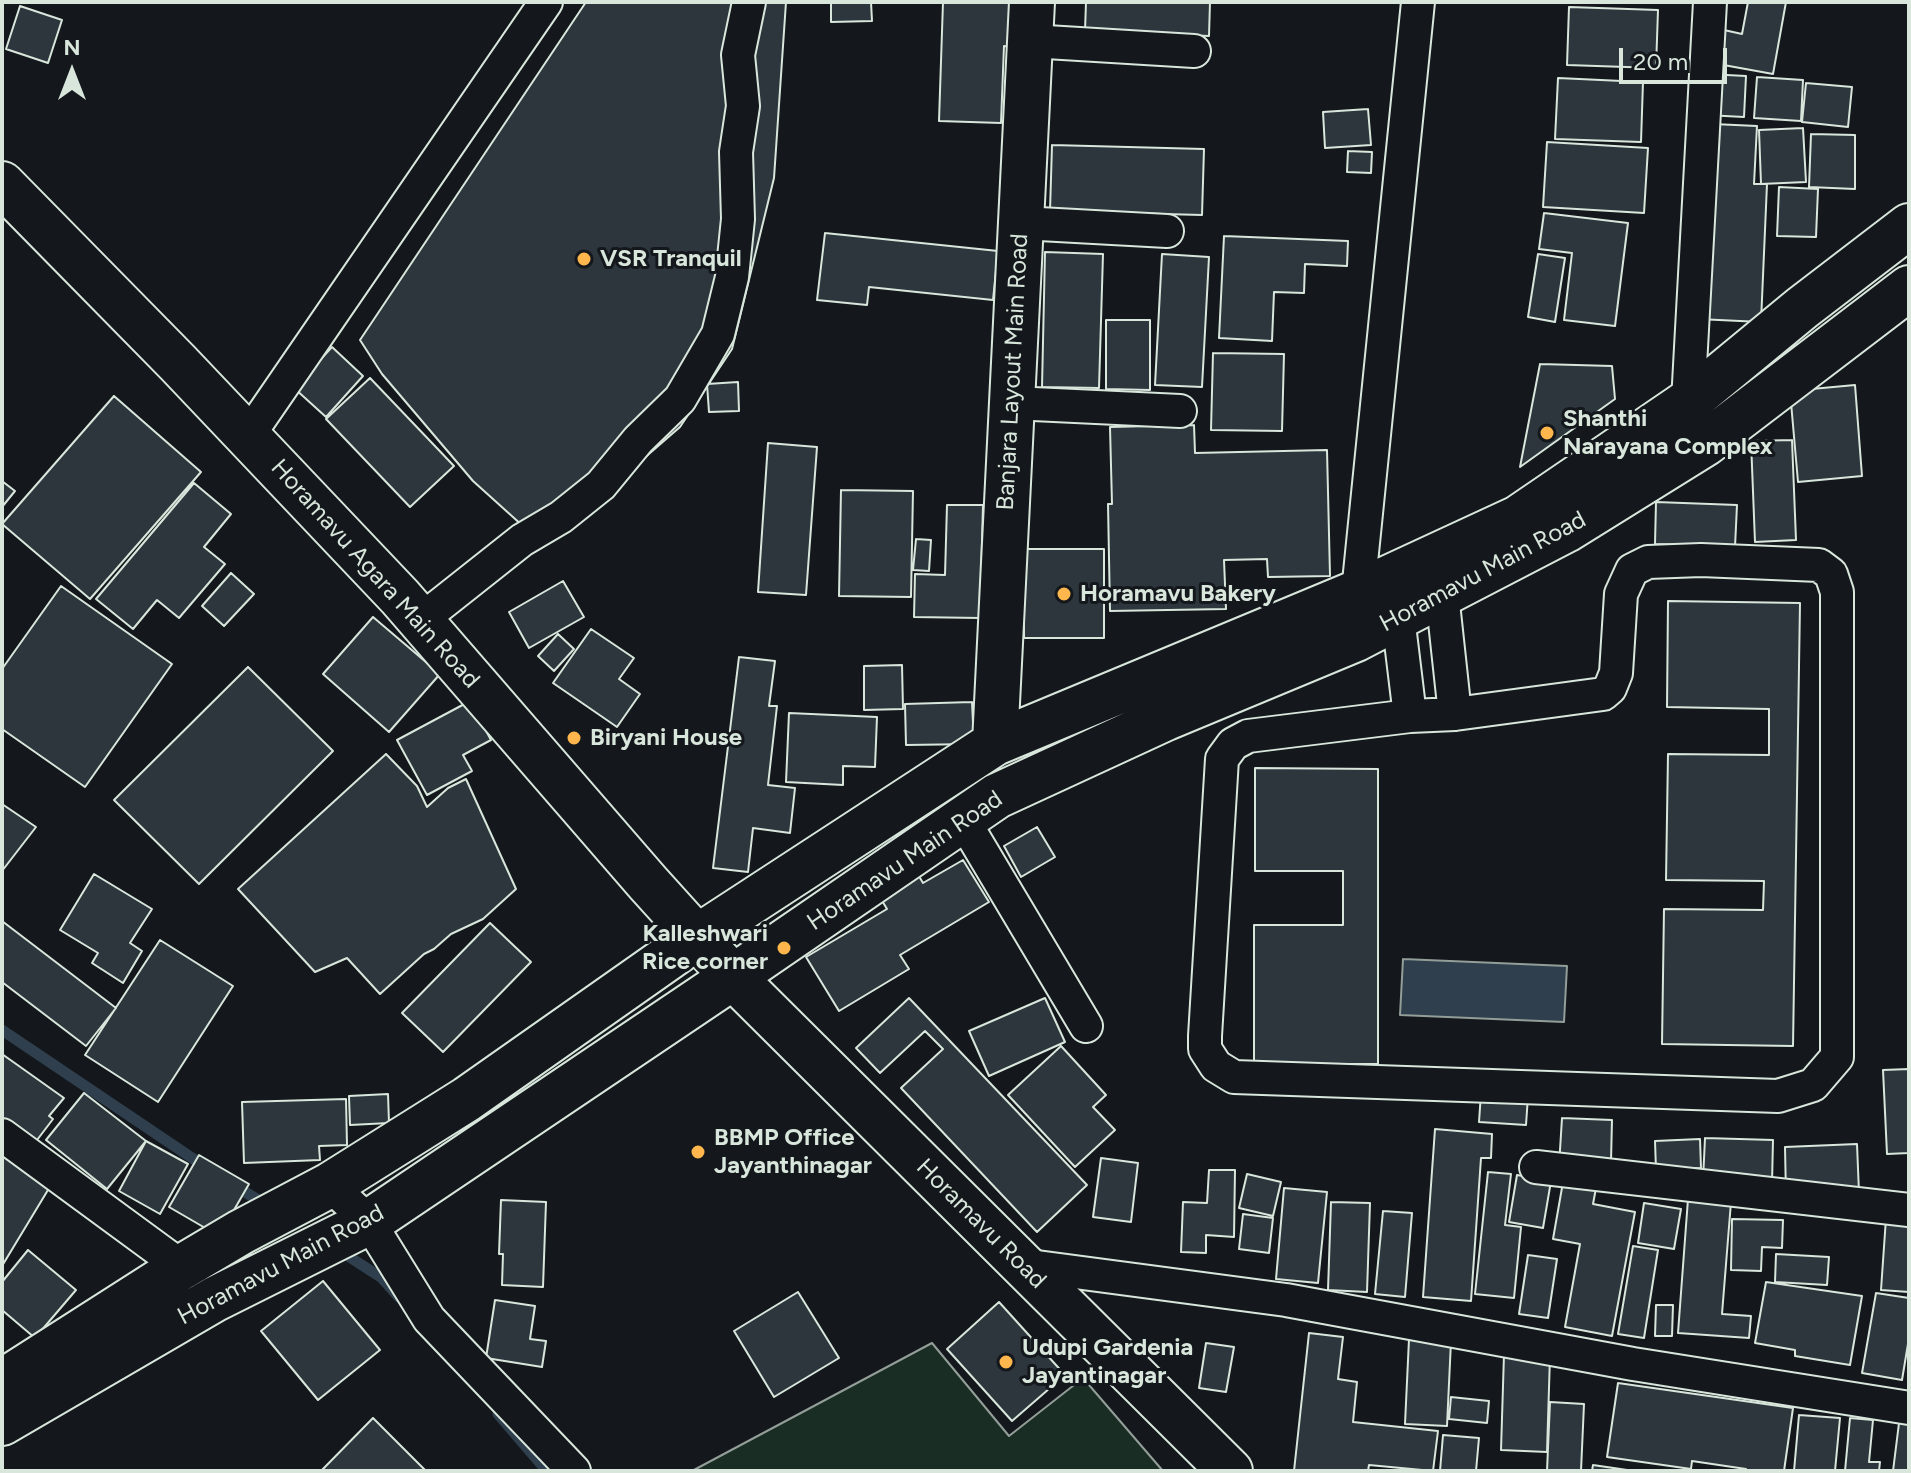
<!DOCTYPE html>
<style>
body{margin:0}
#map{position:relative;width:1911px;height:1473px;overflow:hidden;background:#14181c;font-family:Figtree,sans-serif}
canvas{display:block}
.frame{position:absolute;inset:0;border:4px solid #d8e6dc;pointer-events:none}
.north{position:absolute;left:32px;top:32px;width:80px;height:80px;-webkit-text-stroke:6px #14181c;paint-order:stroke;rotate:0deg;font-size:22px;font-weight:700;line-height:32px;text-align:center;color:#d8e6dc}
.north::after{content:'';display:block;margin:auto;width:28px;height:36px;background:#d8e6dc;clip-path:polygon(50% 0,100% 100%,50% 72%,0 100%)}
.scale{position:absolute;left:1619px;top:48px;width:108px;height:36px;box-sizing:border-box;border:4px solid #d8e6dc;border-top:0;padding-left:10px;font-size:24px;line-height:28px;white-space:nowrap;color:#d8e6dc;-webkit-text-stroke:6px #14181c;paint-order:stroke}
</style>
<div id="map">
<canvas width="1911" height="1473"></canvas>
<div class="frame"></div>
<div class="north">N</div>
<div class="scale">20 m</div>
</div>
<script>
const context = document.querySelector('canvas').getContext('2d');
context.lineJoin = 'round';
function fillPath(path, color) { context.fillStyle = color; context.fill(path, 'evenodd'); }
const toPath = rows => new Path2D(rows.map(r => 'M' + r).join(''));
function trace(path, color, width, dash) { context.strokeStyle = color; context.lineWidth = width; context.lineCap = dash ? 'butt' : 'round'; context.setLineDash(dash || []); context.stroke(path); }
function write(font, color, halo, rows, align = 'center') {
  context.font = font + ' Figtree,sans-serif'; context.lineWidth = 6; context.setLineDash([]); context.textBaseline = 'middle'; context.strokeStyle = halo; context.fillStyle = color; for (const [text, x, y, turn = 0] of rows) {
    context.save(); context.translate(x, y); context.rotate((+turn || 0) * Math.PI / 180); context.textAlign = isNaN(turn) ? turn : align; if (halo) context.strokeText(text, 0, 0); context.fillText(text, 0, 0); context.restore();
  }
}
const green = toPath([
 [932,1343,1009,1436,1083,1378,1163,1471,692,1471,932,1343]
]);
const water = toPath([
 [1403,959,1567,966,1564,1022,1400,1015,1403,959]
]);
const stream = toPath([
 [2,1030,207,1168],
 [232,1184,268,1206],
 [337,1249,382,1278,399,1297],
 [498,1414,547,1471]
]);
const building = toPath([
 [586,2,786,2,774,178,732,349,680,427,544,545,473,481,382,374,360,340,586,2],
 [831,2,871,2,872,21,831,22,831,2],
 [943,2,1011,2,1010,47,1004,46,1001,123,939,121,943,2],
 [1086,2,1210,2,1209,36,1085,31,1086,2],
 [1748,2,1786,2,1773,74,1718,64,1724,30,1742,34,1748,2],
 [20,6,62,20,48,63,6,49,20,6],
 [1569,7,1658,10,1656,68,1567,65,1569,7],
 [1707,74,1746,76,1744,117,1706,115,1707,74],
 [1757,77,1803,80,1801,121,1754,118,1757,77],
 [1558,78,1643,82,1641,142,1555,139,1558,78],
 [1806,83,1852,87,1848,127,1802,122,1806,83],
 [1368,109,1371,145,1325,148,1323,112,1368,109],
 [1713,124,1757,126,1754,184,1767,184,1761,322,1698,319,1713,124],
 [1803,128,1806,182,1761,184,1759,130,1803,128],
 [1811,134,1855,135,1855,189,1809,187,1811,134],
 [1547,142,1648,148,1644,213,1543,207,1547,142],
 [1052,145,1204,149,1202,215,1050,211,1052,145],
 [1348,151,1372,152,1371,173,1347,172,1348,151],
 [1779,187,1818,189,1816,237,1777,236,1779,187],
 [1544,213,1628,223,1615,326,1564,320,1572,253,1539,249,1544,213],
 [825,233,998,251,993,300,869,287,867,305,817,300,825,233],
 [1224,236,1348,241,1347,266,1305,264,1304,293,1274,292,1272,341,1219,338,1224,236],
 [1045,252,1103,254,1099,388,1042,387,1045,252],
 [1162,254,1209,257,1202,387,1155,385,1162,254],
 [1538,254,1565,258,1555,322,1528,317,1538,254],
 [1106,320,1150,320,1150,390,1106,389,1106,320],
 [332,347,363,376,326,417,294,388,332,347],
 [1213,353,1284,354,1282,431,1211,430,1213,353],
 [1540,364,1612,366,1615,399,1520,467,1540,364],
 [370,378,454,466,410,507,326,419,370,378],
 [738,382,739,411,709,412,707,384,738,382],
 [1855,385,1862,476,1798,482,1790,391,1855,385],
 [114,396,201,472,90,599,2,524,114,396],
 [1194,425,1195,453,1327,450,1330,576,1268,577,1267,559,1224,560,1226,609,1110,611,1108,504,1112,504,1110,427,1194,425],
 [1792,440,1796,540,1755,542,1751,441,1792,440],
 [768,443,817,447,806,595,758,592,768,443],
 [2,481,15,491,2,507,2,481],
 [194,483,231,514,204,547,225,564,179,618,157,600,133,629,96,599,194,483],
 [841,490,913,491,911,597,839,596,841,490],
 [1656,502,1737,505,1735,547,1655,544,1656,502],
 [947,505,983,505,980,618,914,617,915,574,945,575,947,505],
 [916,539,931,540,929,571,913,570,916,539],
 [1024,549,1104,549,1104,638,1024,638,1024,549],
 [231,573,254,594,224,626,202,606,231,573],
 [563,581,584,617,529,648,509,612,563,581],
 [61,586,172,664,85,787,2,729,2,669,61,586],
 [1668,601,1800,603,1793,1046,1662,1044,1664,909,1763,910,1764,881,1666,880,1668,754,1769,755,1769,709,1667,707,1668,601],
 [373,617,440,674,389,732,323,674,373,617],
 [591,629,634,658,619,679,640,694,617,727,553,683,591,629],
 [558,634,574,649,554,671,538,656,558,634],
 [739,657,775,661,769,706,777,706,768,785,795,788,790,833,753,828,748,872,713,868,739,657],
 [902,665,903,709,864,710,864,666,902,665],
 [248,667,333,751,199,884,114,800,248,667],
 [470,701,491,740,463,755,472,771,427,795,397,740,470,701],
 [972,702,974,744,906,745,905,704,972,702],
 [789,713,877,717,875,767,843,766,843,785,786,782,789,713],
 [386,754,417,786,427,807,448,788,466,779,516,889,483,919,451,934,434,949,424,954,380,994,347,958,315,972,238,889,386,754],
 [1255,768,1378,769,1378,1064,1254,1064,1254,925,1343,925,1343,871,1255,871,1255,768],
 [2,804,36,827,2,871,2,804],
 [1037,827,1055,857,1021,877,1004,846,1037,827],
 [963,860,989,902,900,955,909,969,839,1011,806,957,887,909,875,889,913,866,923,883,963,860],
 [94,874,152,909,130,943,142,951,123,983,92,963,98,953,60,930,94,874],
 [2,921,116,1008,86,1046,2,982,2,921],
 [490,923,531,962,443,1052,402,1013,490,923],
 [160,940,233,986,158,1102,85,1055,160,940],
 [909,998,1087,1185,1037,1232,901,1088,943,1049,925,1031,880,1073,856,1048,909,998],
 [1045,998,1065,1042,989,1076,969,1031,1045,998],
 [1061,1046,1106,1095,1093,1107,1115,1130,1075,1167,1008,1095,1061,1046],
 [2,1054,64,1098,49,1116,53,1119,34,1144,2,1120,2,1054],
 [1909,1069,1909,1153,1887,1154,1883,1070,1909,1069],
 [84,1093,146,1141,107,1189,46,1140,84,1093],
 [1481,1093,1528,1096,1526,1125,1479,1122,1481,1093],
 [388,1094,389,1123,350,1125,349,1096,388,1094],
 [346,1099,347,1145,319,1146,320,1160,244,1163,242,1102,346,1099],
 [1562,1118,1612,1120,1611,1161,1559,1166,1562,1118],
 [1435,1129,1492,1134,1491,1158,1481,1158,1471,1301,1423,1297,1435,1129],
 [1705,1138,1773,1140,1772,1183,1703,1180,1705,1138],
 [1700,1139,1701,1168,1656,1170,1655,1141,1700,1139],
 [146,1141,188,1164,160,1214,119,1191,146,1141],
 [1857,1144,1859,1193,1786,1196,1785,1147,1857,1144],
 [199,1155,249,1184,219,1236,169,1207,199,1155],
 [2,1156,51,1185,2,1266,2,1156],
 [1101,1158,1138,1163,1131,1222,1093,1217,1101,1158],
 [1209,1170,1235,1170,1234,1237,1206,1235,1206,1253,1181,1252,1183,1202,1207,1203,1209,1170],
 [1488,1172,1511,1174,1505,1225,1521,1227,1514,1298,1475,1294,1488,1172],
 [1247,1174,1281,1182,1273,1216,1239,1208,1247,1174],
 [1517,1175,1551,1181,1543,1228,1509,1222,1517,1175],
 [1563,1182,1596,1188,1593,1204,1635,1212,1612,1336,1565,1327,1580,1244,1553,1239,1563,1182],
 [1284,1188,1327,1192,1318,1283,1276,1279,1284,1188],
 [1688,1199,1731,1202,1722,1314,1751,1316,1749,1338,1678,1333,1688,1199],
 [501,1200,546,1202,543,1287,502,1285,503,1254,499,1254,501,1200],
 [1331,1202,1370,1203,1367,1292,1328,1290,1331,1202],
 [1644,1203,1681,1209,1674,1249,1638,1243,1644,1203],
 [1383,1211,1412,1213,1405,1297,1375,1294,1383,1211],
 [1243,1214,1273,1218,1269,1253,1239,1249,1243,1214],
 [1886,1218,1909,1219,1909,1292,1881,1290,1886,1218],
 [1732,1219,1783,1220,1782,1248,1762,1247,1761,1271,1731,1270,1732,1219],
 [1633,1246,1658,1250,1644,1338,1618,1334,1633,1246],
 [28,1250,76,1290,35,1338,2,1310,2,1282,28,1250],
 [1776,1254,1829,1257,1827,1285,1775,1282,1776,1254],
 [1528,1255,1557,1259,1548,1318,1519,1314,1528,1255],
 [323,1281,380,1350,318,1400,261,1331,323,1281],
 [1766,1282,1862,1296,1850,1365,1795,1356,1795,1350,1755,1343,1766,1282],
 [798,1292,839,1358,774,1397,734,1331,798,1292],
 [1876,1293,1909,1298,1909,1338,1902,1380,1862,1373,1876,1293],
 [495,1300,535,1306,530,1339,546,1341,542,1367,486,1358,495,1300],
 [999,1302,1065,1375,1012,1421,947,1349,999,1302],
 [1656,1305,1673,1305,1672,1336,1655,1336,1656,1305],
 [1309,1333,1343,1337,1338,1379,1357,1382,1353,1422,1438,1431,1433,1471,1369,1465,1368,1471,1294,1471,1309,1333],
 [1409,1339,1451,1341,1447,1426,1405,1424,1409,1339],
 [1206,1343,1234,1347,1226,1392,1199,1388,1206,1343],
 [1504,1354,1550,1356,1547,1452,1501,1450,1504,1354],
 [1618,1383,1793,1408,1784,1471,1746,1471,1746,1469,1692,1461,1691,1469,1607,1457,1618,1383],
 [1451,1397,1489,1401,1487,1423,1449,1419,1451,1397],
 [1550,1402,1584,1404,1581,1471,1547,1471,1550,1402],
 [1799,1415,1840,1418,1835,1471,1794,1471,1799,1415],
 [1900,1415,1909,1416,1909,1471,1893,1471,1900,1415],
 [373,1418,426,1471,321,1471,373,1418],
 [1850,1418,1873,1420,1869,1462,1880,1462,1879,1471,1845,1471,1850,1418],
 [1443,1435,1479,1438,1476,1471,1440,1471,1443,1435],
 [1593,1465,1634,1471,1592,1471,1593,1465]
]);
const street = toPath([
 [1030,41,1194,51],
 [1021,223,1167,231],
 [1012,403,1180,411],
 [1691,414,1688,402,1710,2],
 [248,436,546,2],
 [1701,560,1819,565,1831,574,1837,592,1837,1057,1813,1085,1778,1096,1234,1077,1216,1066,1205,1049,1205,1036,1222,759,1233,744,1248,736,1410,716,1455,714,1603,694,1610,688,1616,673,1621,594,1632,570,1648,562,1701,560],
 [1358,592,1418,2],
 [1442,594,1455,714],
 [1398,617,1410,716],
 [421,620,522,540,561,517,601,485,638,440,680,399,718,334,732,277,738,219,736,152,743,106,738,55,749,2],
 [962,818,1086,1026],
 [2,1135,182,1267],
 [1536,1167,1909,1210],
 [330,1185,369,1222,429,1319,574,1471],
 [1022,1265,1286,1300,1633,1364,1909,1408]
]);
const secondary = toPath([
 [2,184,178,363,400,597,648,883,733,977,1230,1471],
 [995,743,1032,2],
 [2,1382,182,1267,241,1232,330,1185,467,1099,699,936,995,743,1358,592,1518,518,1688,402,1802,308,1909,226],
 [2,1423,215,1299,369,1222,733,977,997,796,1166,718,1356,639,1566,530,1706,443,1909,288]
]);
const markers = [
 [584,259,8,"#ffb74d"],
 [1547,433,8,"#ffb74d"],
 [1064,594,8,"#ffb74d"],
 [574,738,8,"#ffb74d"],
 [784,948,8,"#ffb74d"],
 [698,1152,8,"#ffb74d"],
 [1006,1362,8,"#ffb74d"]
];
const poiNames = [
 ["VSR Tranquil",600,259],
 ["Shanthi",1563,419],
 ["Narayana Complex",1563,447],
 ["Horamavu Bakery",1080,594],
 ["Biryani House",590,738],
 ["Kalleshwari",768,934,"right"],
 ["Rice corner",768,962,"right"],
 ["BBMP Office",714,1138],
 ["Jayanthinagar",714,1166],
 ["Udupi Gardenia",1022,1348],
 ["Jayantinagar",1022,1376]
];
const streetNames = [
 ["Banjara Layout Main Road",1013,372,-87],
 ["Horamavu Main Road",1483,572,-28],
 ["Horamavu Agara Main Road",375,574,48],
 ["Horamavu Main Road",905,861,-34],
 ["Horamavu Road",981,1224,45],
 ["Horamavu Main Road",281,1265,-28]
];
fillPath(green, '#1a2d24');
trace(green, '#939e99', 2);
fillPath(water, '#2f3f4d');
trace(water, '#939e99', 2);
trace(stream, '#2f3f4d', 11);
fillPath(building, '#2c363c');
trace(building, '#d8e6dc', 2);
trace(street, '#d8e6dc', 36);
trace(secondary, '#d8e6dc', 48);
trace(street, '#14181c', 32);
trace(secondary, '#14181c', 44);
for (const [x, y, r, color] of markers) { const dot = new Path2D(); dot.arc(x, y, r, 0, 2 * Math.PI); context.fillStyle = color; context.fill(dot); trace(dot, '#14181c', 3); }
write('bold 24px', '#d8e6dc', '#14181c', poiNames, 'left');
write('24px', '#d8e6dc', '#14181c', streetNames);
</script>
